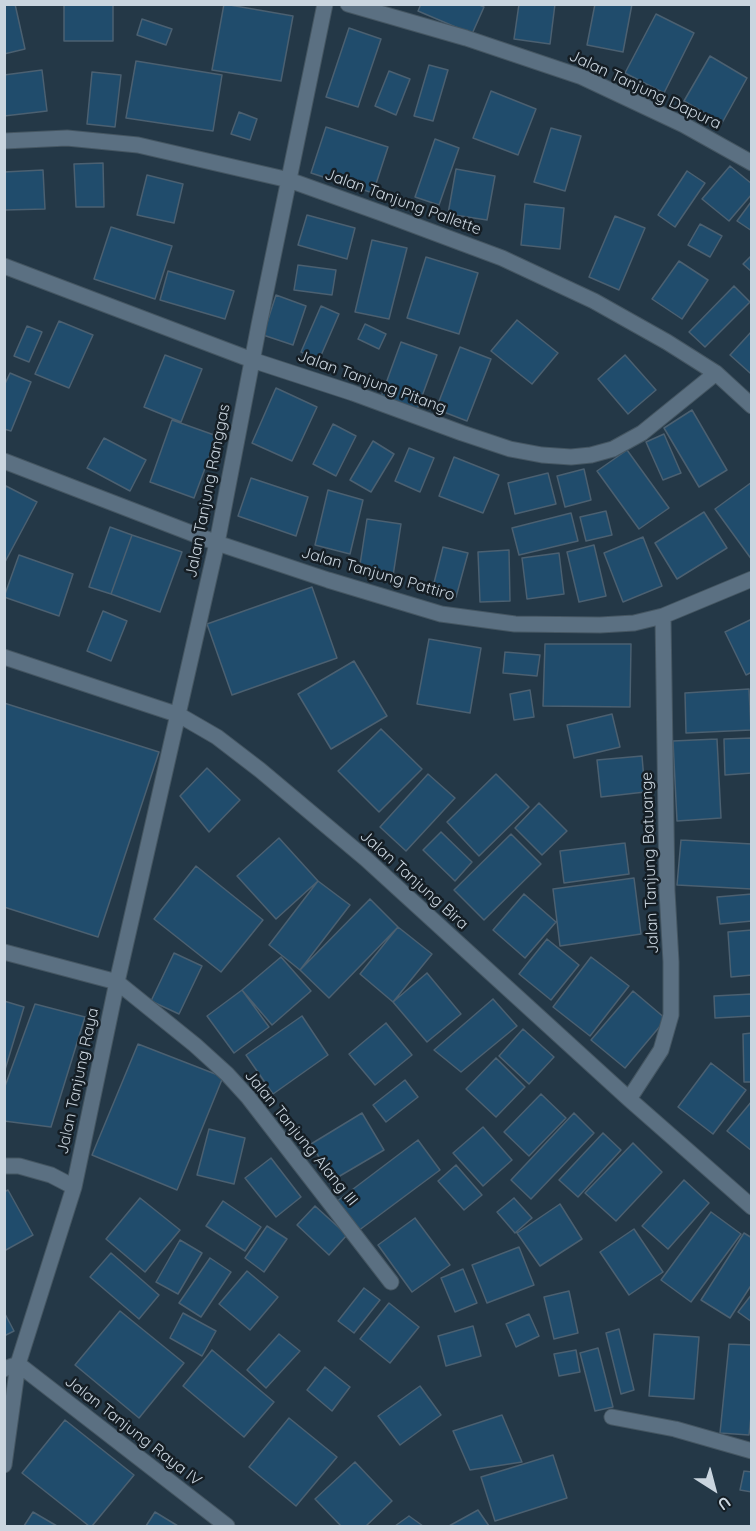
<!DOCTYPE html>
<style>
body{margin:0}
#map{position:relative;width:756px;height:1531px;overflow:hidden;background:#243847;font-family:Quicksand,sans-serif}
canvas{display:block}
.frame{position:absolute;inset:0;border:6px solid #cad5df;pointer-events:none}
.north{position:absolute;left:684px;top:1459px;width:60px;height:60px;-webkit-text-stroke:4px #151e25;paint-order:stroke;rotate:144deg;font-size:16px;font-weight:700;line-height:24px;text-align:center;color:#cad5df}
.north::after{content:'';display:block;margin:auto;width:21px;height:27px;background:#cad5df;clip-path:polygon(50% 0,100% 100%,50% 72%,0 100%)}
</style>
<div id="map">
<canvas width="756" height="1531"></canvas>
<div class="frame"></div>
<div class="north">U</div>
</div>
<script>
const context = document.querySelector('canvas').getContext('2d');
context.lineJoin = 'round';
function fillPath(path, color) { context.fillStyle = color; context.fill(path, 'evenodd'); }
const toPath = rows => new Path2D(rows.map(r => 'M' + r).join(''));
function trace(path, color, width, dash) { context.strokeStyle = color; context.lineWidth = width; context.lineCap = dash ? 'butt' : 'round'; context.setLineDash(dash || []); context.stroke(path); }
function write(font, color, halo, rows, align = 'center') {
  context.font = font + ' Quicksand,sans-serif'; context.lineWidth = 5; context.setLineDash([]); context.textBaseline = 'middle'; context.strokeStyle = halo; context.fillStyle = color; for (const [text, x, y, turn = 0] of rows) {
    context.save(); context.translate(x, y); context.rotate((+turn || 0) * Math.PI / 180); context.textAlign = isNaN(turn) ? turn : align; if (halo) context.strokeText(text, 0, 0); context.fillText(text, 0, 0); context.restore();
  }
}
const building = toPath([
 [4,4,15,4,25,49,4,54,4,4],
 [64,4,113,4,113,41,64,41,64,4],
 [224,4,293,16,281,81,212,70,224,4],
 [421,4,477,4,484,7,472,34,418,11,421,4],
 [519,4,555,4,550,44,514,39,519,4],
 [595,4,632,4,623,52,587,45,595,4],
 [656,14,694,33,664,93,625,73,656,14],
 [142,19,172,29,166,45,137,35,142,19],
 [349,28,381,39,358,107,326,97,349,28],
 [710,56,747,78,722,123,684,101,710,56],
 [136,61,222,75,213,131,126,118,136,61],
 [429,65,448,70,433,121,414,116,429,65],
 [42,70,47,111,4,116,4,75,42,70],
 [389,71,410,79,396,115,375,106,389,71],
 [92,72,121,75,115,127,87,124,92,72],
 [491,91,536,109,518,155,473,138,491,91],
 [239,112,257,119,250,140,231,134,239,112],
 [326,127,388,147,373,193,311,173,326,127],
 [551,128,581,136,565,191,534,182,551,128],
 [435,139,459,148,439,205,415,197,435,139],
 [103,163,104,207,76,207,74,164,103,163],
 [730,166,752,184,752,194,729,221,702,199,730,166],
 [456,169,495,176,487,220,448,214,456,169],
 [43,170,45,209,4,210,4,172,43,170],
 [687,171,705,183,675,227,658,215,687,171],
 [147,175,183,184,174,223,137,215,147,175],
 [751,202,752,202,752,231,737,221,751,202],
 [525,204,564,208,560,249,521,245,525,204],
 [307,215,355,228,347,259,298,245,307,215],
 [615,216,645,228,619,290,589,277,615,216],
 [700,224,722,236,710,257,688,245,700,224],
 [111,227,172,246,155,299,94,279,111,227],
 [372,240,407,248,389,319,355,312,372,240],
 [752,255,752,272,743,264,752,255],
 [426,257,478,273,459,334,407,318,426,257],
 [679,261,708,280,682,319,652,299,679,261],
 [298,265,336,270,332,295,294,290,298,265],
 [168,271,234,291,225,319,160,300,168,271],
 [734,286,750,302,705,347,689,332,734,286],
 [276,295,306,306,293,345,263,335,276,295],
 [321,306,339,314,319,360,301,352,321,306],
 [517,320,558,353,532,384,491,351,517,320],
 [59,321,93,335,69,388,35,374,59,321],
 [365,324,386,334,379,349,358,339,365,324],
 [27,326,42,332,29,362,14,356,27,326],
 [752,331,752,371,750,373,730,355,752,331],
 [401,342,437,355,417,410,381,397,401,342],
 [460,347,491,359,467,421,436,409,460,347],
 [165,355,202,369,181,422,144,407,165,355],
 [625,355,656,390,628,414,598,379,625,355],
 [10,373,31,382,11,431,4,429,4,386,10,373],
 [276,388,317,407,292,461,252,443,276,388],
 [692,410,727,470,699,487,664,428,692,410],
 [172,420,217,436,194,498,150,482,172,420],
 [333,424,356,436,336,476,313,464,333,424],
 [664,434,681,473,663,480,646,442,664,434],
 [104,438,146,460,130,491,87,468,104,438],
 [373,441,394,454,371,492,350,480,373,441],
 [409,448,434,458,420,492,395,481,409,448],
 [627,450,669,508,639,529,597,471,627,450],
 [454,457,499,475,483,513,439,496,454,457],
 [584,469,591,500,565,507,557,476,584,469],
 [548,473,556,504,515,514,508,483,548,473],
 [251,478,308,497,296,536,238,516,251,478],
 [752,482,752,560,715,509,752,482],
 [6,486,37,502,5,562,4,489,6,486],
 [328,490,363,500,350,554,315,545,328,490],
 [606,511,612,535,586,541,580,517,606,511],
 [704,512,727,548,677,579,655,543,704,512],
 [571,513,578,541,519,555,512,528,571,513],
 [367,519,401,524,393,576,359,571,367,519],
 [110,527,132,535,111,594,89,587,110,527],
 [132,535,182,552,160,612,111,594,132,535],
 [643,537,662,586,623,602,604,553,643,537],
 [594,545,606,596,579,602,567,552,594,545],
 [443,547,468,553,456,597,432,591,443,547],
 [509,550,510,601,480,602,478,552,509,550],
 [559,553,564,594,527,599,522,558,559,553],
 [19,555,73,574,59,616,4,597,19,555],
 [312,587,337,658,232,695,207,624,312,587],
 [103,611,127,621,111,661,87,651,103,611],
 [752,619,752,672,746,675,725,632,752,619],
 [429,639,481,648,470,713,417,704,429,639],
 [545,644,631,644,630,707,543,706,545,644],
 [505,652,540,655,537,676,503,673,505,652],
 [354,661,387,716,331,749,298,694,354,661],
 [749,689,751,730,686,733,685,693,749,689],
 [530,690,534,717,514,720,510,694,530,690],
 [4,703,159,752,98,937,4,907,4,703],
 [612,714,620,747,574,758,567,725,612,714],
 [381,729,422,769,379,812,338,771,381,729],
 [752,738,752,773,725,775,724,739,752,738],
 [717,739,721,818,677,821,673,741,717,739],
 [642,756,645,792,601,797,597,760,642,756],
 [207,768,240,800,209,832,180,796,207,768],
 [428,774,455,798,406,851,380,827,428,774],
 [496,774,529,807,479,856,447,822,496,774],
 [539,803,567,831,542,855,515,828,539,803],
 [441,832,472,862,455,881,423,850,441,832],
 [511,834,541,864,484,920,454,890,511,834],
 [279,838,318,881,276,919,237,876,279,838],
 [681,840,752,844,752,889,677,885,681,840],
 [625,843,629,874,564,883,560,851,625,843],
 [196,866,263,920,221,972,154,919,196,866],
 [634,878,641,934,560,946,553,889,634,878],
 [318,881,350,905,300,970,269,945,318,881],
 [524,894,556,922,525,958,493,930,524,894],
 [752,894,752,921,720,924,717,897,752,894],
 [370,899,398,927,329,998,300,970,370,899],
 [398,927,432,954,393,1002,360,974,398,927],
 [752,930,752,975,731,977,728,932,752,930],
 [547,939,579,965,551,1000,519,974,547,939],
 [174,953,202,966,179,1014,151,1001,174,953],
 [281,957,311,991,272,1025,242,990,281,957],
 [591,957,629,986,590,1036,553,1007,591,957],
 [427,973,461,1014,427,1042,393,1002,427,973],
 [242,990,269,1027,234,1053,207,1016,242,990],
 [633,991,666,1019,625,1068,591,1040,633,991],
 [752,994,752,1016,715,1018,714,996,752,994],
 [493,999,517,1026,461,1072,434,1050,493,999],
 [4,1001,24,1007,4,1073,4,1001],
 [35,1004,85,1017,51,1127,4,1121,4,1089,35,1004],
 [302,1016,328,1055,273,1094,246,1055,302,1016],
 [386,1023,412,1055,375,1085,349,1054,386,1023],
 [523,1029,554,1057,529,1084,499,1056,523,1029],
 [752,1033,752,1082,744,1082,743,1034,752,1033],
 [138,1044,223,1077,177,1190,92,1155,138,1044],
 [496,1058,525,1087,496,1117,466,1089,496,1058],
 [711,1063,746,1090,713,1134,678,1107,711,1063],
 [405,1080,418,1097,386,1122,373,1105,405,1080],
 [541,1094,566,1118,529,1156,504,1132,541,1094],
 [752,1101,752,1151,727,1131,752,1101],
 [362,1113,384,1150,333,1180,311,1144,362,1113],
 [574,1113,594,1133,531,1199,511,1180,574,1113],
 [483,1127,512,1160,483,1186,453,1153,483,1127],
 [209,1129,245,1138,234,1184,197,1175,209,1129],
 [603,1133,621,1150,578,1197,559,1180,603,1133],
 [418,1140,440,1170,354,1234,332,1205,418,1140],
 [633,1143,662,1172,616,1221,585,1193,633,1143],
 [271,1158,301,1197,276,1217,245,1178,271,1158],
 [456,1165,482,1195,464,1210,438,1181,456,1165],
 [684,1180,709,1203,668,1249,642,1226,684,1180],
 [8,1190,33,1235,4,1251,4,1192,8,1190],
 [140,1198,180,1230,145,1272,106,1239,140,1198],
 [514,1198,532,1218,515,1233,497,1212,514,1198],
 [223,1201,261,1227,245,1251,206,1226,223,1201],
 [560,1204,582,1239,540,1266,517,1233,560,1204],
 [315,1206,347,1235,329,1255,297,1225,315,1206],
 [711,1212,741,1234,691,1302,661,1280,711,1212],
 [415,1218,450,1265,412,1292,378,1245,415,1218],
 [267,1226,287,1239,264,1272,245,1258,267,1226],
 [634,1229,663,1272,629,1295,600,1252,634,1229],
 [744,1233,752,1238,752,1284,730,1318,701,1300,744,1233],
 [180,1240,202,1253,178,1294,156,1282,180,1240],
 [519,1247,534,1285,487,1303,472,1265,519,1247],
 [111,1253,159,1295,139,1319,90,1277,111,1253],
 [210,1258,231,1272,201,1317,179,1303,210,1258],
 [463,1269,477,1303,455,1312,441,1278,463,1269],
 [247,1271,278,1297,250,1330,219,1304,247,1271],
 [364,1288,380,1300,354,1333,338,1321,364,1288],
 [569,1291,578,1333,554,1339,544,1297,569,1291],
 [752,1294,752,1322,738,1312,752,1294],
 [389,1303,419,1327,390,1363,360,1339,389,1303],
 [120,1311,184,1363,139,1418,75,1365,120,1311],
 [4,1312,14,1331,4,1336,4,1312],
 [183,1313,216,1331,202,1356,170,1338,183,1313],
 [529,1314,539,1336,516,1347,506,1324,529,1314],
 [473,1326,481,1356,446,1366,438,1336,473,1326],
 [619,1329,634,1390,621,1394,606,1333,619,1329],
 [279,1334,300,1351,266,1388,247,1370,279,1334],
 [654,1334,699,1337,694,1399,649,1396,654,1334],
 [729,1344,752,1345,752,1407,749,1435,720,1433,729,1344],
 [598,1348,613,1407,595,1411,580,1353,598,1348],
 [212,1350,274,1402,244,1437,183,1386,212,1350],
 [576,1350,580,1372,559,1376,554,1354,576,1350],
 [325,1367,350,1387,332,1411,307,1390,325,1367],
 [420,1386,441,1415,400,1445,378,1416,420,1386],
 [502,1415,522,1462,470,1470,453,1431,502,1415],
 [289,1418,337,1457,296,1506,249,1467,289,1418],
 [65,1420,134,1475,92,1526,89,1526,22,1473,65,1420],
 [553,1455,567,1498,495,1521,481,1477,553,1455],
 [355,1462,392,1501,366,1526,341,1526,315,1499,355,1462],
 [744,1471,752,1472,752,1492,740,1490,744,1471],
 [478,1510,489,1526,449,1526,478,1510],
 [33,1512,57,1526,24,1526,33,1512],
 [155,1512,178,1526,146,1526,155,1512],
 [409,1516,423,1526,395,1526,409,1516]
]);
const minor = toPath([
 [348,4,466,38,582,77,684,125,752,163],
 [4,141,67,138,138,145,289,180,384,214,502,258,594,301,667,342,716,373,752,406],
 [4,266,252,360,353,393,462,433,510,449,542,455,571,457,591,455,613,449,642,433,716,373],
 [4,461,217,543,328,580,441,614,515,624,600,625,634,623,663,616,752,579],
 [4,657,179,715,217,737,260,770,366,859,629,1099,752,1207],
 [4,952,117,982,195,1045,227,1074,248,1097,391,1282],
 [629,1099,661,1050,671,1015,671,962,667,891,663,616],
 [4,1166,19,1166,51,1175,74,1187],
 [4,1369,18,1364,227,1526],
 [612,1417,675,1429,752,1451],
 [4,1465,18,1364,74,1187,117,982,217,543,259,325,325,4]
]);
const streetNames = [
 ["Jalan Tanjung Dapura",645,90,25],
 ["Jalan Tanjung Pallette",403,202,20],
 ["Jalan Tanjung Pitang",372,382,20],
 ["Jalan Tanjung Ranggas",208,491,-79],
 ["Jalan Tanjung Pattiro",378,574,16],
 ["Jalan Tanjung Batuange",650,863,-92],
 ["Jalan Tanjung Bira",414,880,42],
 ["Jalan Tanjung Raya",78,1081,-78],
 ["Jalan Tanjung Alang III",301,1138,51],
 ["Jalan Tanjung Raya IV",133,1431,38]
];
fillPath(building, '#204c6c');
trace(building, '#4b6071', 1.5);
trace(minor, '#455662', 17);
trace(minor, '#5b7082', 15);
write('16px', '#cad5df', '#151e25', streetNames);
</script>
